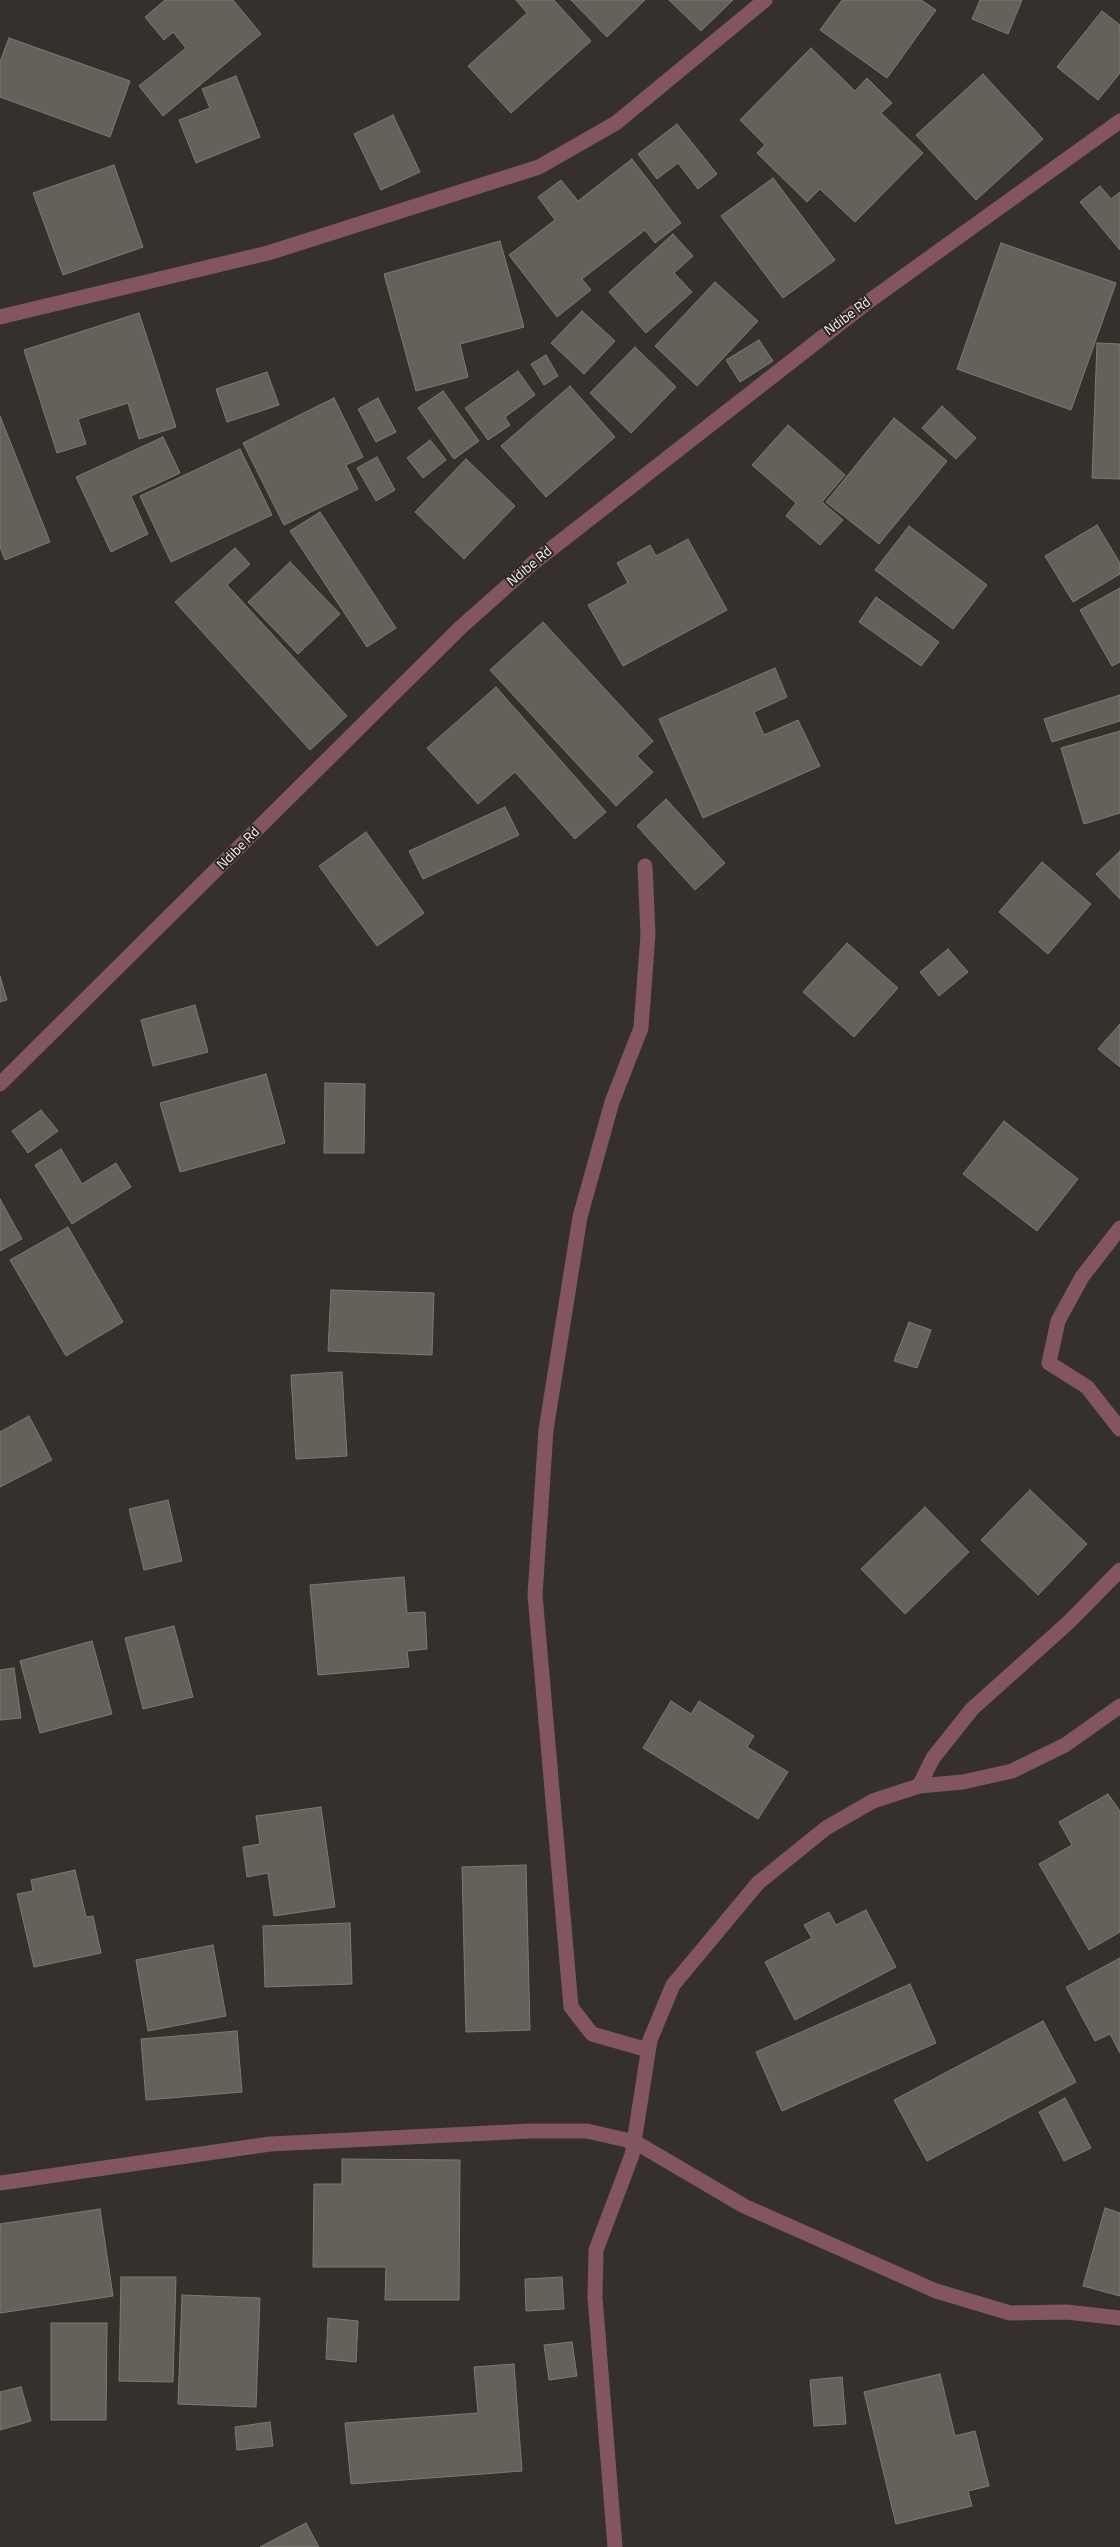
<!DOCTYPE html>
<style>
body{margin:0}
canvas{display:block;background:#35302b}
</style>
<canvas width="1120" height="2547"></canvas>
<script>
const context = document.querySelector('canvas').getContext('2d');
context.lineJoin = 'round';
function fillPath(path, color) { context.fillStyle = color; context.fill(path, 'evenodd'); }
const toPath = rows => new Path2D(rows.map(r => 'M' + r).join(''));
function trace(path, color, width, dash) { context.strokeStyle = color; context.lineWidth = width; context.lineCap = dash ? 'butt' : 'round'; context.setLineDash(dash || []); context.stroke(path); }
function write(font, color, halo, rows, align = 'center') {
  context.font = font + ' "Titillium Web",sans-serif'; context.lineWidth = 4; context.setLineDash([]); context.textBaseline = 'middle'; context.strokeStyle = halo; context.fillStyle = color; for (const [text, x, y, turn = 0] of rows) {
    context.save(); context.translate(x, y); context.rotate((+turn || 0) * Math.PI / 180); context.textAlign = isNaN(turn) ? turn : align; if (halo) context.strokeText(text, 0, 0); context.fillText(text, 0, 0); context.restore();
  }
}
const building = toPath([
 [165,0,233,0,261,34,163,116,139,86,186,48,173,32,164,40,145,17,165,0],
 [516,0,554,0,591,41,511,113,468,66,527,13,516,0],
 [571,0,645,0,607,37,571,0],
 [669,0,733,0,701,31,669,0],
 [842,0,921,0,936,10,887,78,820,30,842,0],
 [980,0,1022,0,1008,34,972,19,980,0],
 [1102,11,1120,25,1120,73,1098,100,1057,67,1102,11],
 [9,38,130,81,110,137,0,97,0,62,9,38],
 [811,48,855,91,867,78,892,103,881,113,923,153,855,222,820,189,807,202,757,153,765,145,740,120,811,48],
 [983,74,1043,139,976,200,916,135,983,74],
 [236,76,260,137,196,163,179,120,210,108,202,89,236,76],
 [393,115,420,172,381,190,354,134,393,115],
 [677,124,717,174,698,189,678,163,657,179,638,154,677,124],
 [632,159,681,223,655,243,645,230,582,279,591,290,557,317,509,255,555,220,538,197,561,180,578,201,632,159],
 [114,165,143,247,63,275,33,193,114,165],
 [773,178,835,260,783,298,721,216,773,178],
 [1100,186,1111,199,1120,192,1120,250,1080,202,1100,186],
 [673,234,693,256,674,273,692,292,646,333,609,292,673,234],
 [500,241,524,327,460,344,468,377,416,391,384,274,500,241],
 [1001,243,1116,283,1071,410,957,369,1001,243],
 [715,282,758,321,697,386,655,346,715,282],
 [582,311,615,341,584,374,551,343,582,311],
 [139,313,176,427,139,439,128,403,78,419,86,444,57,453,24,350,139,313],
 [759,340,773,361,740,382,726,360,759,340],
 [1097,343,1120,344,1120,479,1092,478,1097,343],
 [635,347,676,387,631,433,590,393,635,347],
 [546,355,558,376,544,385,531,364,546,355],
 [518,371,535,395,505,417,510,425,488,440,465,408,518,371],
 [267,372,279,405,227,422,216,389,267,372],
 [570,386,615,437,546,497,501,446,570,386],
 [443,391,479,441,454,459,418,408,443,391],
 [334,398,363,457,346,465,358,489,284,525,243,443,334,398],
 [378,398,396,432,376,442,358,409,378,398],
 [942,406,976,438,956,459,922,428,942,406],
 [0,416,50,542,5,560,0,547,0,416],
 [894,418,947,461,879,544,826,502,894,418],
 [788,425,845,475,822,502,843,520,820,545,786,516,796,503,752,465,788,425],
 [163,437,180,473,131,496,148,534,111,552,76,477,163,437],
 [430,440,446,460,423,478,407,458,430,440],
 [240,449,272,515,171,562,140,496,240,449],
 [377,457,395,490,376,501,357,468,377,457],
 [466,459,515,506,464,559,415,512,466,459],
 [320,512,396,628,367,647,290,531,320,512],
 [1097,525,1120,563,1120,574,1073,602,1045,556,1097,525],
 [909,526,987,585,953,629,875,570,909,526],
 [688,539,727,610,623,666,588,605,628,583,617,563,650,545,656,556,688,539],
 [235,548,250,564,227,585,347,716,310,750,175,602,235,548],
 [290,562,340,614,298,654,248,602,290,562],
 [1120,588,1120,662,1112,666,1080,610,1120,588],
 [876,597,939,642,921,666,859,622,876,597],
 [543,622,653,741,637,756,653,772,616,806,490,670,543,622],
 [775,668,787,697,754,712,764,735,798,720,820,766,703,818,659,719,775,668],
 [496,687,606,812,575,839,515,772,478,804,427,748,496,687],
 [1120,695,1120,721,1052,742,1044,719,1120,695],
 [1120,731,1120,813,1084,824,1061,748,1120,731],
 [666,799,725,863,695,890,637,826,666,799],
 [505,807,519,835,423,879,409,851,505,807],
 [366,832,424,913,377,946,319,866,366,832],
 [1120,851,1120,899,1096,874,1120,851],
 [1042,862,1091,904,1048,954,999,912,1042,862],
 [847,943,898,988,854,1037,803,992,847,943],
 [948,949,968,972,939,996,920,972,948,949],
 [0,976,7,1000,0,1002,0,976],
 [195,1005,208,1052,153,1066,141,1020,195,1005],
 [1120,1024,1120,1067,1098,1049,1120,1024],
 [266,1074,285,1143,180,1172,160,1103,266,1074],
 [325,1083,365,1084,364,1153,324,1153,325,1083],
 [41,1110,58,1131,28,1153,12,1131,41,1110],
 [1004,1121,1078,1179,1037,1231,963,1174,1004,1121],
 [61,1149,82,1184,116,1163,131,1187,72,1224,35,1165,61,1149],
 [0,1199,22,1239,0,1251,0,1199],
 [68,1227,123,1322,66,1356,10,1260,68,1227],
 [331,1290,434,1293,432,1355,328,1351,331,1290],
 [909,1322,931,1330,917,1368,894,1361,909,1322],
 [342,1372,347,1456,296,1459,291,1375,342,1372],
 [29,1416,52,1460,0,1487,0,1432,29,1416],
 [1030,1490,1087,1544,1038,1595,981,1540,1030,1490],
 [168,1500,182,1561,144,1570,129,1509,168,1500],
 [925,1507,969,1552,905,1614,861,1569,925,1507],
 [404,1577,407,1613,425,1612,427,1649,407,1651,409,1667,318,1675,310,1585,404,1577],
 [174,1626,193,1697,143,1709,125,1638,174,1626],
 [92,1641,112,1714,40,1733,20,1661,92,1641],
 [14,1668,21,1718,0,1720,0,1670,14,1668],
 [671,1701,691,1714,699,1701,754,1736,747,1747,788,1772,758,1819,643,1748,671,1701],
 [1108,1794,1120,1811,1120,1932,1089,1950,1039,1864,1072,1845,1059,1822,1108,1794],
 [321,1807,335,1907,274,1916,268,1873,247,1877,243,1847,260,1844,256,1816,321,1807],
 [526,1865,530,2030,466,2032,462,1867,526,1865],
 [75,1870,86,1917,93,1916,101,1953,34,1967,17,1894,33,1891,31,1880,75,1870],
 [866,1910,896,1967,795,2020,765,1962,812,1938,804,1925,829,1912,836,1925,866,1910],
 [350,1923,352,1984,265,1987,263,1926,350,1923],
 [213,1945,226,2016,148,2031,136,1960,213,1945],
 [1120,1958,1120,2053,1110,2034,1095,2041,1066,1987,1120,1958],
 [910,1984,936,2043,782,2111,756,2052,910,1984],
 [1043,2021,1076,2082,927,2161,894,2100,1043,2021],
 [237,2031,242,2092,146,2100,141,2039,237,2031],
 [1065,2098,1091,2148,1064,2161,1039,2112,1065,2098],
 [342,2159,460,2160,459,2300,385,2300,386,2267,313,2267,314,2184,342,2184,342,2159],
 [1105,2208,1120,2213,1120,2296,1083,2286,1105,2208],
 [100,2209,113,2296,0,2313,0,2224,100,2209],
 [121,2277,176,2277,173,2382,119,2381,121,2277],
 [562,2277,564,2309,526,2311,525,2279,562,2277],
 [182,2295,260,2298,256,2407,178,2404,182,2295],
 [328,2318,358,2321,356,2362,326,2359,328,2318],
 [51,2323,107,2323,106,2420,51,2420,51,2323],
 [572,2342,577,2376,549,2380,544,2345,572,2342],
 [514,2364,522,2471,351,2484,345,2423,478,2413,474,2367,514,2364],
 [940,2374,955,2436,975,2431,989,2486,968,2491,972,2506,896,2524,864,2392,940,2374],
 [842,2377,846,2424,814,2426,810,2380,842,2377],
 [21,2387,31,2421,0,2430,0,2392,21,2387],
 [270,2422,273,2446,237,2450,235,2427,270,2422],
 [306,2523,319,2547,260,2547,306,2523]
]);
const minor = toPath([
 [0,317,268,253,539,167,616,123,765,0],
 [645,866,648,934,641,1028,612,1102,580,1217,546,1430,535,1595,571,2007,592,2034,648,2050],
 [0,1084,460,628,533,563,865,304,1120,121],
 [1120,1228,1082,1277,1058,1321,1049,1363,1087,1387,1120,1429],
 [919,1786,933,1758,972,1709,1069,1622,1120,1570],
 [0,2183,270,2144,530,2131,587,2131,635,2142,744,2206,936,2291,1010,2313,1067,2312,1120,2318],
 [615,2547,595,2297,596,2250,632,2155,650,2040,673,1985,758,1883,826,1828,873,1801,919,1786,963,1782,1012,1771,1065,1745,1120,1706]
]);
const streetNames = [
 ["Ndibe Rd",848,317,-37],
 ["Ndibe Rd",530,567,-40],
 ["Ndibe Rd",239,849,-45]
];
fillPath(building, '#64605a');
trace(building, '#7e7973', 1);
trace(minor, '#82555f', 15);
write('14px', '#f7f3f0', '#2b2622', streetNames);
</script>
